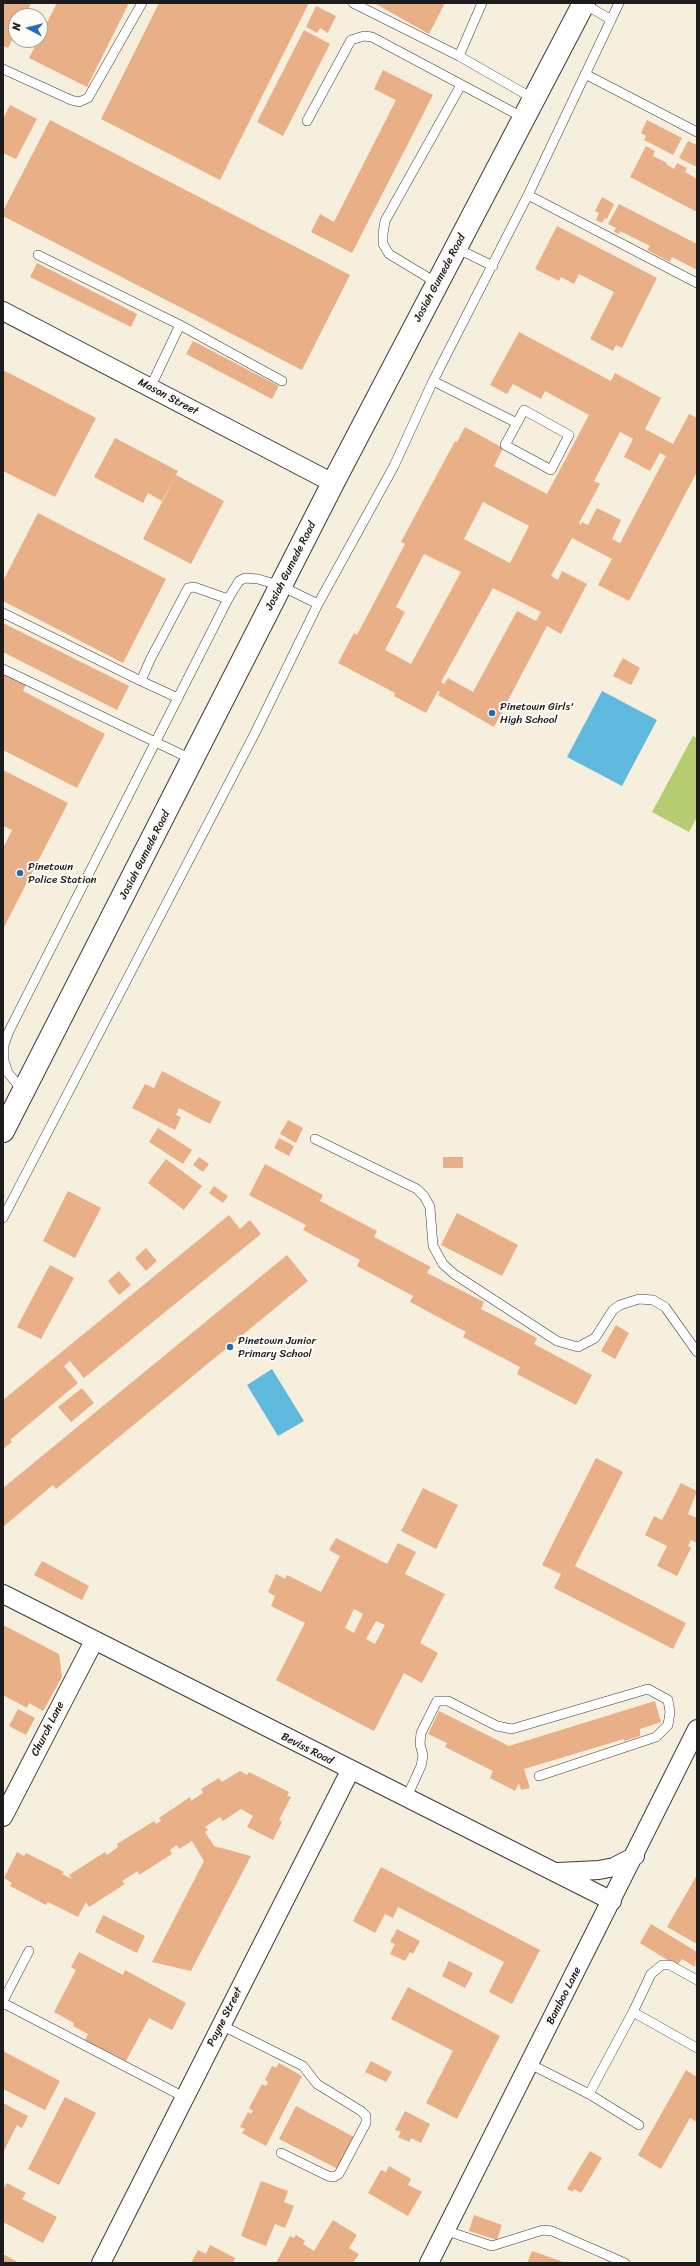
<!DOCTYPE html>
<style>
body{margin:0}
#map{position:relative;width:700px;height:2266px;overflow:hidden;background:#f7efdd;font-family:Sriracha,sans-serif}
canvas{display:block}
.frame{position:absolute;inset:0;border:4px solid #1c1c1c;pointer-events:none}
.north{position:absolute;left:8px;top:8px;width:40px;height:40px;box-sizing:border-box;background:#fdfcf7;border:1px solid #a3a29f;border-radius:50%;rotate:277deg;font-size:11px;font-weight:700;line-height:16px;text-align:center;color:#1c1c1c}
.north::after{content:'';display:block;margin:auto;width:14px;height:18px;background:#1f6fb2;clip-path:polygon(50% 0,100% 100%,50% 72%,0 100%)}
</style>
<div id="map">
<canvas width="700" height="2266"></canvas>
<div class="frame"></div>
<div class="north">N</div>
</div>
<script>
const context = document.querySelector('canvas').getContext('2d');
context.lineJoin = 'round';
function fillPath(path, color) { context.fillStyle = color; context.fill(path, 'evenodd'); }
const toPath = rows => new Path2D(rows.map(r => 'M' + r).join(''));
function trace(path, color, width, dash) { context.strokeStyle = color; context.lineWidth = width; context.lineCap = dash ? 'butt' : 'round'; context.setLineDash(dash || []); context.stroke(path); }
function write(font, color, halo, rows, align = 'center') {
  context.font = font + ' Sriracha,sans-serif'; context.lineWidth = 4; context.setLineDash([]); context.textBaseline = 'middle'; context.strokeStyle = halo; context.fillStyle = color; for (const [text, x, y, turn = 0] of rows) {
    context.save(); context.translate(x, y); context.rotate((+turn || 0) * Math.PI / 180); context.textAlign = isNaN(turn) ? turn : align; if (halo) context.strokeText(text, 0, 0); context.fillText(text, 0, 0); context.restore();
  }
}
const green = toPath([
 [693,736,697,738,697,817,689,832,652,812]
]);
const water = toPath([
 [602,691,657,720,622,786,567,757],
 [272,1369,304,1421,278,1436,247,1385]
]);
const building = toPath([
 [3,3,31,3,25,16,16,16,16,33,8,48,3,46],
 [57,3,129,3,87,87,29,58],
 [159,3,309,3,220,180,101,119],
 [374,3,445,3,429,34],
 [316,6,336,16,328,33,320,28,317,33,306,27],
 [304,30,330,44,283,136,257,122],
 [383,70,433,95,352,253,311,232,320,214,334,222,396,100,374,89],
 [10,105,37,119,16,159,3,153,3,119],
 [50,120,350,275,302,370,3,216,3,211],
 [647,120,682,138,673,155,644,140,646,136,641,133],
 [688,141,697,145,697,167,679,158],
 [646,146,655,151,653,156,667,163,666,164,674,169,677,163,687,168,685,172,697,179,697,212,630,177],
 [602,197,614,204,607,219,605,218,602,223,596,220,599,213,595,211],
 [619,204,697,244,697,270,672,257,670,262,647,250,650,246,620,231,619,234,614,232,616,228,608,224],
 [557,226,657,278,622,348,616,345,613,351,590,339,614,292,579,274,574,284,561,277,559,281,535,269],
 [37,263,137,314,131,327,30,277],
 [519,332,611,381,615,373,661,398,645,429,673,444,689,414,697,418,697,472,629,601,598,585,612,559,572,538,551,576,558,580,562,571,587,584,561,634,547,626,494,727,438,695,440,692,438,691,426,713,394,696,395,693,338,663,354,633,357,635,405,544,401,542,455,441,457,442,465,427,503,448,494,466,547,494,589,415,545,391,541,399,513,384,507,394,490,385],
 [620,432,633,439,624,457,650,471,660,453,666,456,620,543,612,539,621,520,597,508,588,525,582,522,581,525,579,523,600,484,594,481],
 [483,502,529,526,510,563,464,539],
 [424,554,461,572,411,664,385,650,405,612,396,607],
 [493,588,541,612,536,621,517,611,473,692,448,678,444,684,441,682],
 [193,341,279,386,272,399,186,354],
 [3,370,96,418,55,497,3,471],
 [115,438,178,471,162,501,148,493,143,503,94,477],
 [176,475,224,501,191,564,143,539],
 [38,513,166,579,123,663,3,601,3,581],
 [3,623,129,686,117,710,3,652],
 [623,658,640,668,631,685,613,676],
 [3,664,29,678,23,691,105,734,77,788,3,750],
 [3,770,68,803,3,929,3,848,12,830,3,826],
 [162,1071,221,1102,210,1124,179,1108,176,1115,181,1117,175,1130,132,1108,145,1084,154,1088],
 [288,1120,303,1128,296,1143,280,1134],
 [158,1128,192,1150,183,1164,149,1142],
 [279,1138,294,1146,289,1156,274,1148],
 [199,1157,209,1164,203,1172,193,1165],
 [443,1157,463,1157,463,1168,443,1168],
 [166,1159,202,1186,184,1210,148,1183],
 [265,1164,323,1195,320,1201,377,1231,374,1237,431,1267,427,1273,484,1302,481,1309,537,1338,534,1344,592,1375,576,1405,517,1374,520,1367,463,1337,466,1332,410,1302,413,1296,357,1266,360,1260,303,1230,306,1225,249,1195],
 [214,1186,228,1196,223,1203,209,1193],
 [68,1191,101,1208,75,1258,43,1241],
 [457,1213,518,1245,502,1276,441,1245],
 [229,1215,240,1229,250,1220,261,1234,84,1378,70,1361,64,1366,78,1383,10,1440,12,1442,3,1449,3,1400],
 [146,1248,157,1261,146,1271,135,1258],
 [287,1255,308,1281,56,1489,53,1485,3,1527,3,1488],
 [50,1265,74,1278,41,1339,17,1327],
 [119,1271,131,1285,119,1295,108,1281],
 [616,1325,629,1333,615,1359,601,1351],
 [82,1388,94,1403,71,1422,58,1407],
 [596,1458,623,1472,575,1566,686,1623,673,1649,554,1588,561,1574,542,1565],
 [681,1483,697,1491,688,1514,697,1518,697,1543,691,1540,688,1546,691,1548,677,1576,657,1566,667,1546,645,1535,654,1516,662,1520],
 [423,1488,458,1505,436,1549,401,1531],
 [336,1538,387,1564,398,1543,416,1552,405,1574,445,1594,420,1643,438,1653,422,1683,404,1673,374,1731,276,1680,305,1623,271,1606,275,1596,268,1592,276,1574,285,1579,287,1575,321,1592,340,1556,329,1550],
 [354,1609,363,1614,354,1633,345,1628],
 [376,1621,385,1625,375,1644,366,1639],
 [42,1561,89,1586,82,1600,34,1575],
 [3,1625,59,1654,62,1677,43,1711,29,1703,27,1708,3,1695],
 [655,1701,661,1722,640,1729,640,1736,624,1741,624,1739,524,1769,530,1788,521,1790,519,1783,515,1791,490,1778,493,1771,445,1747,447,1743,428,1734,439,1711,509,1746],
 [18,1709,35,1718,26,1735,9,1726],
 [240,1771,247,1775,249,1772,289,1792,287,1796,291,1797,279,1820,282,1822,273,1840,247,1827,253,1816,241,1809,223,1821,220,1817,205,1827,208,1830,205,1832,214,1846,251,1856,191,1971,152,1962,204,1861,192,1841,179,1849,177,1845,170,1850,172,1854,139,1875,138,1871,122,1881,125,1884,89,1907,86,1902,78,1917,48,1902,46,1905,10,1886,12,1883,4,1878,17,1852,24,1856,26,1853,64,1872,62,1874,72,1879,69,1875,105,1852,107,1855,118,1847,117,1844,154,1821,156,1824,161,1821,159,1818,190,1797,191,1801,203,1793,201,1789,219,1778,222,1782],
 [381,1867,540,1950,512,2004,489,1992,504,1962,398,1907,393,1918,385,1914,375,1933,353,1921],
 [697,1875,697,1944,667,1927],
 [103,1915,145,1936,137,1953,95,1932],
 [651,1924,697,1952,695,1967,682,1959,677,1966,640,1943],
 [397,1929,420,1941,413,1954,410,1952,405,1961,390,1954,395,1944,390,1942],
 [79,1952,123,1975,125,1970,186,2003,172,2030,149,2018,126,2061,85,2040,88,2034,73,2026,74,2023,54,2012,76,1970,71,1967],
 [449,1961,473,1973,465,1988,442,1976],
 [408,1987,500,2036,457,2119,426,2103,453,2051,391,2019],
 [3,2051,60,2081,45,2110,3,2089],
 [371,2061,392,2072,386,2082,365,2072],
 [279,2063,302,2076,266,2146,242,2133,245,2129,240,2127,248,2112,251,2114,253,2111,249,2108,262,2084,266,2086,268,2082,265,2080,272,2066,276,2068],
 [686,2070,697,2077,697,2122,690,2118,661,2169,638,2155],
 [65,2097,96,2113,59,2185,28,2169],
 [3,2103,28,2116,22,2128,17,2125,3,2153],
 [296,2106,354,2137,338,2169,279,2139],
 [405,2111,430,2124,421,2143,411,2138,409,2142,398,2137,401,2132,395,2130],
 [590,2151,602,2158,581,2193,574,2189,573,2192,567,2189],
 [389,2166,411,2179,408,2185,422,2192,408,2216,368,2193,381,2170,386,2172],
 [261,2181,288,2191,284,2202,294,2206,285,2228,275,2224,266,2246,241,2236],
 [7,2183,26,2193,22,2199,57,2217,43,2243,3,2222,3,2189],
 [474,2215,502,2225,497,2240,469,2231],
 [333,2220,357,2235,349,2248,359,2254,353,2263,276,2263,290,2236,294,2238,296,2235,305,2241,303,2244,314,2251],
 [210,2245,235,2258,233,2263,191,2263,198,2250,206,2254],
 [532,2251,566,2263,527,2263],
 [3,2254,19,2263,3,2263]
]);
const lane = toPath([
 [353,3,459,56],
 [482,3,459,56,534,99],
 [584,4,610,19],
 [3,69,71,100,79,102,88,98,142,3],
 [585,74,697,132],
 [307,121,351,40,364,36,372,37,524,118],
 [528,195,697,283],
 [456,248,493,266],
 [38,255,180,325,282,381],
 [437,283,389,254,383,244,383,234,385,221,461,85],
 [433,381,517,423],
 [150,388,180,325],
 [524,410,569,435,551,470,505,445,524,410],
 [3,613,141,681],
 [3,669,193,760],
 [178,698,141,681,150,660,188,588,194,587,228,599],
 [23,1091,8,1073,4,1061,4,1045,9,1031,228,599,239,581,245,578,258,579,281,586,318,604],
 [315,1139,417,1189,424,1196,430,1207,433,1246,443,1264,454,1274,557,1341,578,1347,595,1338,613,1310,620,1305,639,1299,653,1300,665,1307,697,1352],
 [3,1218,255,733,318,604,394,466,433,381,528,195,619,3],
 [406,1799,421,1766,423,1756,420,1744,421,1733,437,1701,448,1701,497,1726,512,1729,648,1689,668,1700,670,1712,668,1725,656,1737,539,1776],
 [3,2001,29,1951],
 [3,2003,184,2097],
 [633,2012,697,2048],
 [221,2025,303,2066,317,2084,361,2111,366,2116,366,2123,339,2174,334,2177,328,2176,281,2153],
 [530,2064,589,2094,633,2012,651,1974,662,1965,670,1965,697,1980],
 [589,2094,639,2125],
 [447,2231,492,2246,543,2230,552,2231,625,2263]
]);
const street = toPath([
 [3,311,333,483],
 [3,1594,612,1901],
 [3,1817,94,1641],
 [558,1872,599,1870,614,1867,635,1856],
 [101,2263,350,1771],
 [429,2263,697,1729]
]);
const primary = toPath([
 [3,1131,333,483,584,3]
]);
const markers = [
 [492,713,4,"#1f6fb2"],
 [20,873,4,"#1f6fb2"],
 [230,1347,4,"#1f6fb2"]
];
const streetNames = [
 ["Josiah Gumede Road",440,278,-62],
 ["Mason Street",168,397,28],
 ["Josiah Gumede Road",291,566,-63],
 ["Josiah Gumede Road",145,855,-63],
 ["Church Lane",48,1729,-63],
 ["Beviss Road",307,1749,27],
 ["Bamboo Lane",564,1996,-63],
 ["Payne Street",225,2017,-63]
];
const poiNames = [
 ["Pinetown Girls'",500,707],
 ["High School",500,720],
 ["Pinetown",28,867],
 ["Police Station",28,880],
 ["Pinetown Junior",238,1341],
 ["Primary School",238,1354]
];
fillPath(green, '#b6cc70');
fillPath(water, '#60badd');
fillPath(building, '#e9af86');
trace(lane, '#3d3c39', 10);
trace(street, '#3d3c39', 20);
trace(primary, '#3d3c39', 24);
trace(lane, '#fff', 9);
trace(street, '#fff', 18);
trace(primary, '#fff', 22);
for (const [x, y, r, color] of markers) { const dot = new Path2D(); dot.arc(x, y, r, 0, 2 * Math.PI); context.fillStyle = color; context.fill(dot); trace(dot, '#fdfcf7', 1.5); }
write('11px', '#1c1c1c', '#fdfcf7', streetNames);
write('11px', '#1c1c1c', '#fdfcf7', poiNames, 'left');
</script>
